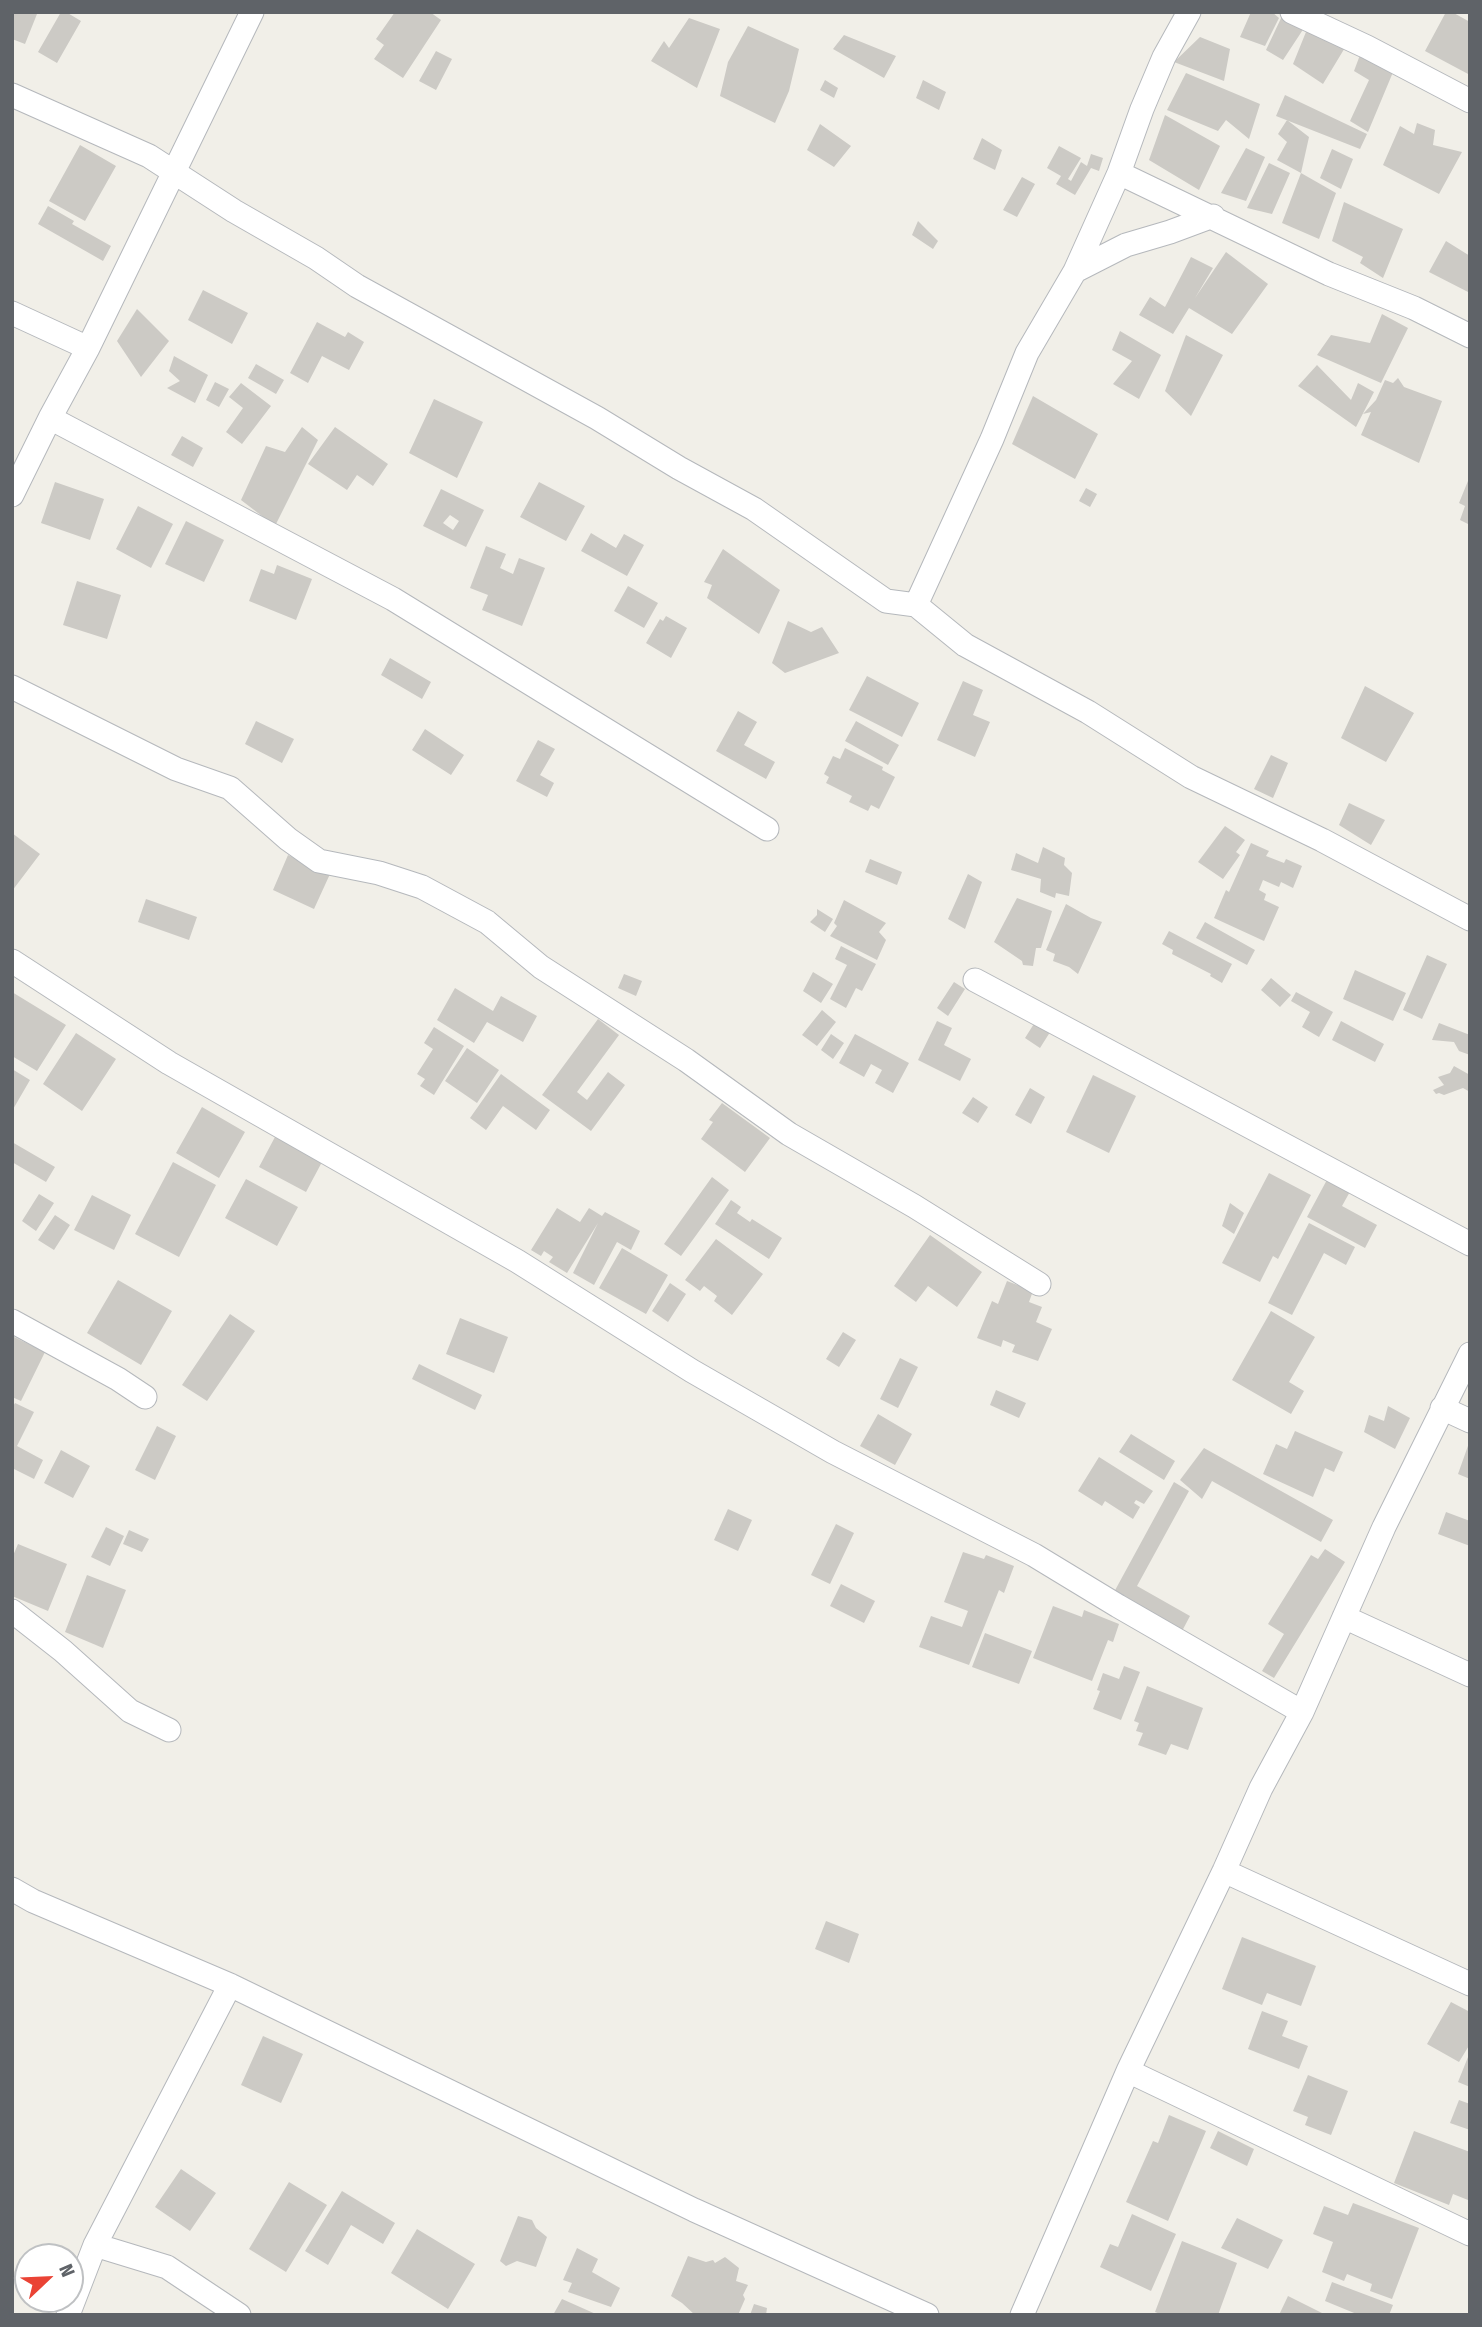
<!DOCTYPE html>
<style>
body{margin:0}
#map{position:relative;width:1482px;height:2327px;overflow:hidden;background:#f1efe8;font-family:"Fira Sans Condensed",sans-serif}
canvas{display:block}
.frame{position:absolute;inset:0;border:14px solid #5f6368;pointer-events:none}
.north{position:absolute;left:14px;top:2243px;width:70px;height:70px;box-sizing:border-box;background:#fff;border:2px solid #bfc1c3;border-radius:50%;rotate:67deg;font-size:19px;font-weight:700;line-height:28px;text-align:center;color:#5f6368}
.north::after{content:'';display:block;margin:auto;width:24px;height:32px;background:#ea4335;clip-path:polygon(50% 0,100% 100%,50% 72%,0 100%)}
</style>
<div id="map">
<canvas width="1482" height="2327"></canvas>
<div class="frame"></div>
<div class="north">N</div>
</div>
<script>
const context = document.querySelector('canvas').getContext('2d');
context.lineJoin = 'round';
function fillPath(path, color) { context.fillStyle = color; context.fill(path, 'evenodd'); }
const toPath = rows => new Path2D(rows.map(r => 'M' + r).join(''));
function trace(path, color, width, dash) { context.strokeStyle = color; context.lineWidth = width; context.lineCap = dash ? 'butt' : 'round'; context.setLineDash(dash || []); context.stroke(path); }
const building = toPath([
 [12,12,37,14,25,44,12,39],
 [61,12,66,12,81,21,57,63,38,52],
 [395,12,430,12,441,20,403,78,374,59,384,45,376,39],
 [1251,12,1272,12,1279,18,1265,46,1240,37],
 [1446,12,1452,12,1470,22,1470,75,1425,51],
 [1283,14,1306,25,1283,60,1266,50],
 [689,18,720,29,697,88,651,61,664,41,669,48],
 [748,26,799,49,789,91,775,123,720,96,728,62],
 [1308,27,1346,46,1323,84,1293,64],
 [844,35,896,56,884,78,833,49],
 [1200,37,1230,49,1224,81,1174,62],
 [1363,47,1396,65,1368,132,1350,121,1369,80,1354,71],
 [436,51,452,59,436,90,419,81],
 [1186,73,1260,104,1249,139,1226,120,1218,131,1167,110],
 [825,80,838,88,834,98,820,90],
 [923,80,946,92,939,110,916,98],
 [1285,95,1367,134,1360,149,1276,116],
 [1165,115,1220,146,1199,190,1149,160],
 [1287,120,1309,137,1301,173,1277,160,1287,142,1278,134],
 [1417,123,1435,130,1433,145,1462,152,1439,194,1383,165,1400,126,1414,134],
 [820,124,851,146,834,167,807,150],
 [982,138,1002,150,995,170,973,159],
 [80,145,116,166,85,221,49,201],
 [1059,146,1081,158,1068,179,1071,181,1081,162,1087,166,1091,154,1103,158,1099,171,1091,168,1075,195,1056,184,1061,176,1047,168],
 [1246,148,1265,157,1246,201,1221,193],
 [1332,149,1353,159,1341,189,1320,178],
 [1269,163,1290,173,1272,214,1247,208],
 [1301,173,1336,193,1319,239,1282,223],
 [1022,177,1035,184,1017,217,1003,210],
 [1344,202,1403,229,1383,278,1360,263,1363,257,1332,241],
 [48,206,74,221,72,224,111,246,103,261,38,224],
 [918,221,938,241,933,249,912,235],
 [1446,241,1470,256,1470,293,1429,272],
 [1226,252,1268,284,1232,334,1189,308,1173,334,1139,315,1150,297,1165,307,1191,257,1213,268,1195,298],
 [203,290,248,313,232,344,188,320],
 [137,309,169,341,141,377,117,341],
 [1382,314,1408,328,1381,383,1317,355,1331,335,1370,343],
 [317,322,345,337,348,332,364,342,349,370,322,356,308,383,290,373],
 [1120,331,1161,355,1139,399,1113,384,1132,361,1112,350],
 [1186,335,1223,355,1191,416,1165,391],
 [174,356,208,375,195,403,167,388,180,381,169,371],
 [256,364,284,380,276,394,248,378],
 [1317,365,1351,400,1358,383,1374,392,1356,427,1298,386],
 [1398,378,1404,387,1442,401,1419,463,1361,435,1371,412,1363,414,1376,400,1385,380,1393,383],
 [215,382,229,389,219,407,206,400],
 [241,383,271,406,242,444,226,432,243,408,229,397],
 [1033,396,1098,434,1075,479,1012,444],
 [434,399,483,422,457,478,409,453],
 [302,427,318,440,275,526,241,500,266,446,285,452],
 [335,427,388,464,373,486,357,475,347,490,308,464],
 [182,436,203,448,193,467,171,455],
 [1470,476,1470,525,1460,520,1465,506,1459,503],
 [55,482,104,499,90,540,41,523],
 [539,482,585,506,566,541,520,517],
 [1086,488,1097,494,1090,507,1079,501],
 [441,489,484,510,466,547,423,526],
 [450,515,459,521,453,530,443,523],
 [138,506,173,524,151,568,116,549],
 [186,521,224,540,204,582,165,564],
 [591,533,616,548,624,534,644,545,627,576,581,551],
 [486,546,506,554,500,568,513,574,519,558,545,568,522,626,482,610,488,595,470,588],
 [723,549,780,590,759,634,707,598,712,585,704,582],
 [277,565,312,579,296,620,249,601,261,569,274,574],
 [77,581,121,595,107,639,63,625],
 [628,586,658,603,644,628,614,611],
 [666,616,687,628,671,658,646,643,660,619,663,621],
 [788,621,811,632,822,627,839,653,785,673,772,663],
 [390,658,431,682,422,699,381,675],
 [867,676,919,703,902,737,849,710],
 [963,681,983,690,973,715,990,722,975,757,937,740],
 [1365,686,1414,713,1386,762,1341,738],
 [738,711,757,722,744,745,775,762,766,779,716,751],
 [256,721,294,739,282,763,245,744],
 [856,721,899,745,888,765,845,741],
 [425,729,464,755,451,775,412,750],
 [538,740,555,749,540,775,554,783,547,797,516,781],
 [845,748,883,767,882,770,895,777,879,809,871,805,868,811,849,802,852,796,826,783,829,777,824,774,833,756,840,759],
 [1271,755,1288,763,1273,798,1254,789],
 [1349,803,1385,820,1371,845,1339,825],
 [1225,826,1245,840,1236,852,1240,855,1223,879,1198,862],
 [12,833,40,854,12,891],
 [1251,843,1269,851,1266,856,1284,863,1286,859,1302,866,1293,888,1281,882,1279,887,1263,880,1259,890,1266,894,1264,900,1279,907,1264,941,1214,918,1226,890,1229,892],
 [1043,847,1065,858,1064,865,1072,873,1069,896,1056,893,1055,898,1040,892,1041,879,1011,870,1016,853,1038,863],
 [288,855,330,874,314,909,273,890],
 [870,859,902,872,897,885,865,872],
 [968,874,982,882,965,929,948,919],
 [1017,898,1052,911,1041,948,1036,948,1033,966,1023,965,1022,961,994,942],
 [146,899,197,917,189,940,138,922],
 [844,900,886,923,879,932,886,940,877,960,830,936,837,926,834,923],
 [1066,904,1091,918,1102,922,1078,974,1069,967,1053,961,1055,954,1046,950],
 [817,909,833,919,825,932,810,922,817,915],
 [1205,922,1255,950,1247,965,1196,938],
 [1169,931,1232,964,1222,983,1210,976,1211,974,1172,954,1173,950,1162,944],
 [841,946,876,964,862,991,856,988,846,1008,830,999,847,965,835,959],
 [1427,955,1447,964,1422,1019,1403,1010],
 [1355,970,1406,993,1393,1021,1343,999],
 [813,972,833,984,821,1003,803,991],
 [624,974,642,981,636,996,618,988],
 [1271,978,1291,995,1280,1007,1261,990],
 [954,982,965,989,948,1016,937,1008],
 [455,988,493,1011,501,996,537,1016,523,1042,487,1022,474,1043,437,1020],
 [12,992,66,1025,37,1071,12,1056],
 [1296,992,1333,1012,1319,1037,1302,1027,1310,1012,1291,1001],
 [822,1010,836,1022,817,1046,802,1035],
 [598,1019,619,1035,577,1092,587,1100,608,1072,625,1085,591,1131,542,1095],
 [1037,1019,1052,1029,1040,1048,1025,1038],
 [937,1021,952,1028,944,1045,971,1059,960,1081,918,1060],
 [1341,1021,1384,1044,1375,1062,1332,1040],
 [1439,1023,1470,1035,1470,1055,1459,1051,1454,1042,1432,1040],
 [434,1027,464,1046,434,1095,420,1086,425,1079,417,1074,433,1049,424,1043],
 [76,1033,116,1059,82,1111,43,1084],
 [831,1034,844,1043,833,1059,821,1050],
 [855,1034,909,1063,893,1093,875,1083,882,1070,871,1064,864,1077,839,1063],
 [467,1048,499,1070,477,1103,445,1081],
 [1454,1066,1470,1075,1470,1092,1463,1088,1444,1095,1439,1093,1436,1094,1433,1090,1444,1085,1438,1077,1450,1073],
 [12,1069,30,1080,12,1111],
 [501,1074,550,1110,536,1130,503,1106,486,1130,470,1118],
 [1093,1075,1136,1096,1109,1153,1066,1132],
 [1030,1088,1045,1097,1031,1124,1015,1115],
 [973,1097,988,1107,978,1123,962,1113],
 [722,1103,770,1138,745,1172,701,1139,713,1122,709,1120],
 [202,1107,245,1132,219,1178,176,1153],
 [275,1137,322,1162,306,1192,259,1167],
 [12,1142,55,1167,46,1182,12,1162],
 [173,1162,216,1185,179,1257,135,1234],
 [1269,1173,1311,1195,1278,1259,1273,1256,1260,1282,1222,1263],
 [1329,1176,1352,1188,1342,1206,1377,1225,1365,1248,1307,1217],
 [712,1177,729,1190,681,1256,664,1244],
 [246,1179,298,1207,277,1246,225,1218],
 [39,1194,54,1203,36,1231,22,1221],
 [92,1195,131,1215,114,1250,74,1230],
 [731,1200,741,1207,737,1213,750,1222,752,1219,782,1238,769,1259,715,1224],
 [1230,1203,1244,1213,1234,1234,1222,1226],
 [557,1208,580,1222,589,1208,602,1216,605,1212,640,1231,631,1250,617,1242,594,1285,573,1273,598,1223,567,1273,549,1262,553,1257,544,1251,541,1256,531,1250],
 [55,1215,70,1225,54,1250,38,1240],
 [1309,1223,1355,1247,1346,1265,1324,1253,1292,1315,1268,1303],
 [930,1235,982,1272,957,1307,928,1286,916,1302,894,1286],
 [716,1239,763,1274,732,1315,714,1301,717,1296,704,1286,700,1291,685,1280],
 [622,1248,668,1275,646,1314,599,1288],
 [118,1280,172,1311,141,1365,87,1333],
 [1007,1281,1033,1291,1029,1302,1042,1307,1036,1322,1052,1329,1038,1361,1012,1352,1015,1345,1003,1340,1001,1347,977,1338,992,1301,998,1304],
 [670,1283,686,1294,668,1322,652,1311],
 [1271,1311,1315,1337,1289,1382,1304,1391,1291,1414,1232,1380],
 [230,1314,255,1331,207,1401,182,1385],
 [460,1318,508,1337,494,1373,446,1354],
 [843,1332,856,1340,839,1367,826,1359],
 [12,1336,45,1352,21,1401,12,1397],
 [900,1358,918,1367,898,1408,880,1399],
 [419,1364,482,1395,475,1410,412,1379],
 [996,1390,1026,1403,1019,1418,990,1405],
 [15,1403,34,1412,17,1446,43,1460,34,1479,12,1468,12,1408],
 [1388,1406,1410,1418,1395,1449,1364,1432,1369,1415,1384,1421],
 [878,1414,912,1434,895,1465,860,1446],
 [157,1426,176,1436,155,1480,135,1470],
 [1295,1431,1343,1452,1334,1472,1325,1468,1313,1497,1263,1474,1276,1444,1287,1449],
 [1131,1434,1175,1461,1164,1480,1119,1452],
 [1469,1443,1470,1443,1470,1479,1458,1474],
 [1204,1448,1333,1520,1321,1542,1212,1481,1202,1499,1180,1480],
 [61,1450,90,1466,73,1498,44,1483],
 [1099,1457,1153,1491,1144,1504,1136,1500,1134,1503,1140,1507,1133,1519,1105,1501,1102,1506,1078,1491],
 [1174,1482,1189,1491,1137,1586,1190,1616,1181,1633,1113,1594],
 [728,1509,752,1520,738,1551,714,1540],
 [1446,1512,1470,1521,1470,1546,1438,1534],
 [836,1524,854,1533,830,1584,811,1575],
 [106,1527,124,1536,110,1566,91,1557],
 [129,1530,149,1539,142,1552,123,1544],
 [18,1544,67,1564,48,1611,12,1596,12,1558],
 [1325,1549,1345,1562,1274,1678,1262,1671,1284,1634,1268,1624,1311,1555,1318,1559],
 [963,1552,984,1559,986,1555,1014,1566,1004,1593,999,1590,969,1665,919,1647,931,1616,962,1627,968,1611,944,1602],
 [87,1575,126,1590,103,1648,65,1632],
 [841,1584,875,1601,864,1623,830,1606],
 [1053,1606,1082,1617,1084,1610,1119,1624,1113,1642,1108,1640,1092,1681,1033,1658],
 [985,1633,1032,1651,1019,1684,972,1667],
 [1124,1666,1140,1672,1121,1720,1093,1709,1100,1691,1097,1690,1103,1673,1119,1679],
 [1147,1686,1203,1708,1188,1750,1171,1744,1166,1755,1138,1745,1143,1733,1136,1731,1139,1723,1134,1721],
 [826,1921,859,1934,849,1963,815,1949],
 [1242,1937,1316,1966,1301,2006,1267,1993,1262,2005,1222,1989],
 [1451,2002,1470,2012,1470,2044,1459,2062,1427,2044],
 [1262,2011,1288,2021,1282,2036,1308,2046,1299,2069,1248,2049],
 [263,2036,303,2054,281,2103,241,2085],
 [1470,2052,1470,2087,1458,2082],
 [1308,2075,1348,2091,1331,2135,1305,2125,1308,2117,1293,2111],
 [1459,2100,1470,2104,1470,2130,1450,2123],
 [1169,2115,1206,2131,1168,2221,1126,2202,1153,2141,1158,2143],
 [1218,2131,1254,2149,1247,2166,1210,2148],
 [1414,2131,1470,2152,1470,2195,1468,2200,1453,2194,1449,2205,1394,2183],
 [181,2169,216,2193,190,2231,155,2207],
 [289,2182,327,2205,286,2272,249,2249],
 [342,2191,395,2223,383,2244,351,2225,328,2265,305,2251],
 [1353,2203,1419,2228,1392,2299,1370,2291,1372,2284,1347,2274,1344,2281,1322,2272,1333,2242,1313,2234,1324,2206,1348,2215],
 [1132,2214,1176,2234,1151,2291,1100,2267,1110,2244,1118,2247],
 [518,2216,532,2220,536,2228,547,2237,536,2267,517,2261,506,2266,500,2261],
 [1237,2218,1283,2240,1268,2269,1221,2248],
 [417,2229,475,2264,448,2309,391,2273],
 [1182,2241,1237,2263,1218,2315,1163,2315,1155,2312],
 [577,2248,598,2259,592,2272,620,2288,611,2307,568,2292,572,2283,563,2280],
 [688,2256,706,2262,713,2260,715,2263,725,2257,739,2268,736,2281,748,2285,743,2295,745,2299,738,2315,695,2315,682,2303,671,2296],
 [1332,2282,1393,2305,1389,2315,1359,2315,1325,2301],
 [1288,2296,1322,2313,1321,2315,1279,2315],
 [43,2299,62,2299,58,2307],
 [562,2299,598,2315,553,2315],
 [754,2304,767,2308,766,2315,750,2315]
]);
const minor = toPath([
 [1292,12,1367,47,1470,101],
 [12,95,149,156,234,211,316,258,357,286,597,418,679,468,754,509,886,601,916,605,965,645,1088,712,1191,777,1322,840,1470,919],
 [1119,173,1329,274,1414,308,1470,336],
 [1075,271,1126,245,1170,232,1213,216],
 [12,313,88,348],
 [50,418,393,599,767,829],
 [12,495,50,418,88,348,252,12],
 [916,605,992,439,1027,353,1075,271,1119,173,1142,109,1164,57,1189,12],
 [12,687,176,769,230,788,288,839,319,861,379,873,422,887,487,922,541,967,686,1060,789,1134,914,1206,1039,1284],
 [12,961,169,1063,517,1261,692,1371,833,1452,1034,1555,1118,1606,1302,1712],
 [975,980,1470,1244],
 [12,1321,118,1379,145,1397],
 [1442,1408,1470,1421],
 [12,1611,63,1651,130,1711,169,1730],
 [1344,1617,1470,1675],
 [1224,1871,1470,1984],
 [12,1889,33,1901,230,1985,694,2210,927,2315],
 [1128,2071,1470,2234],
 [95,2245,167,2267,239,2315],
 [68,2315,95,2245,230,1985],
 [1022,2315,1128,2071,1224,1871,1261,1788,1302,1712,1384,1527,1470,1354]
]);
fillPath(building, '#cccac5');
trace(minor, '#b5b8bc', 25);
trace(minor, '#fff', 23);
</script>
